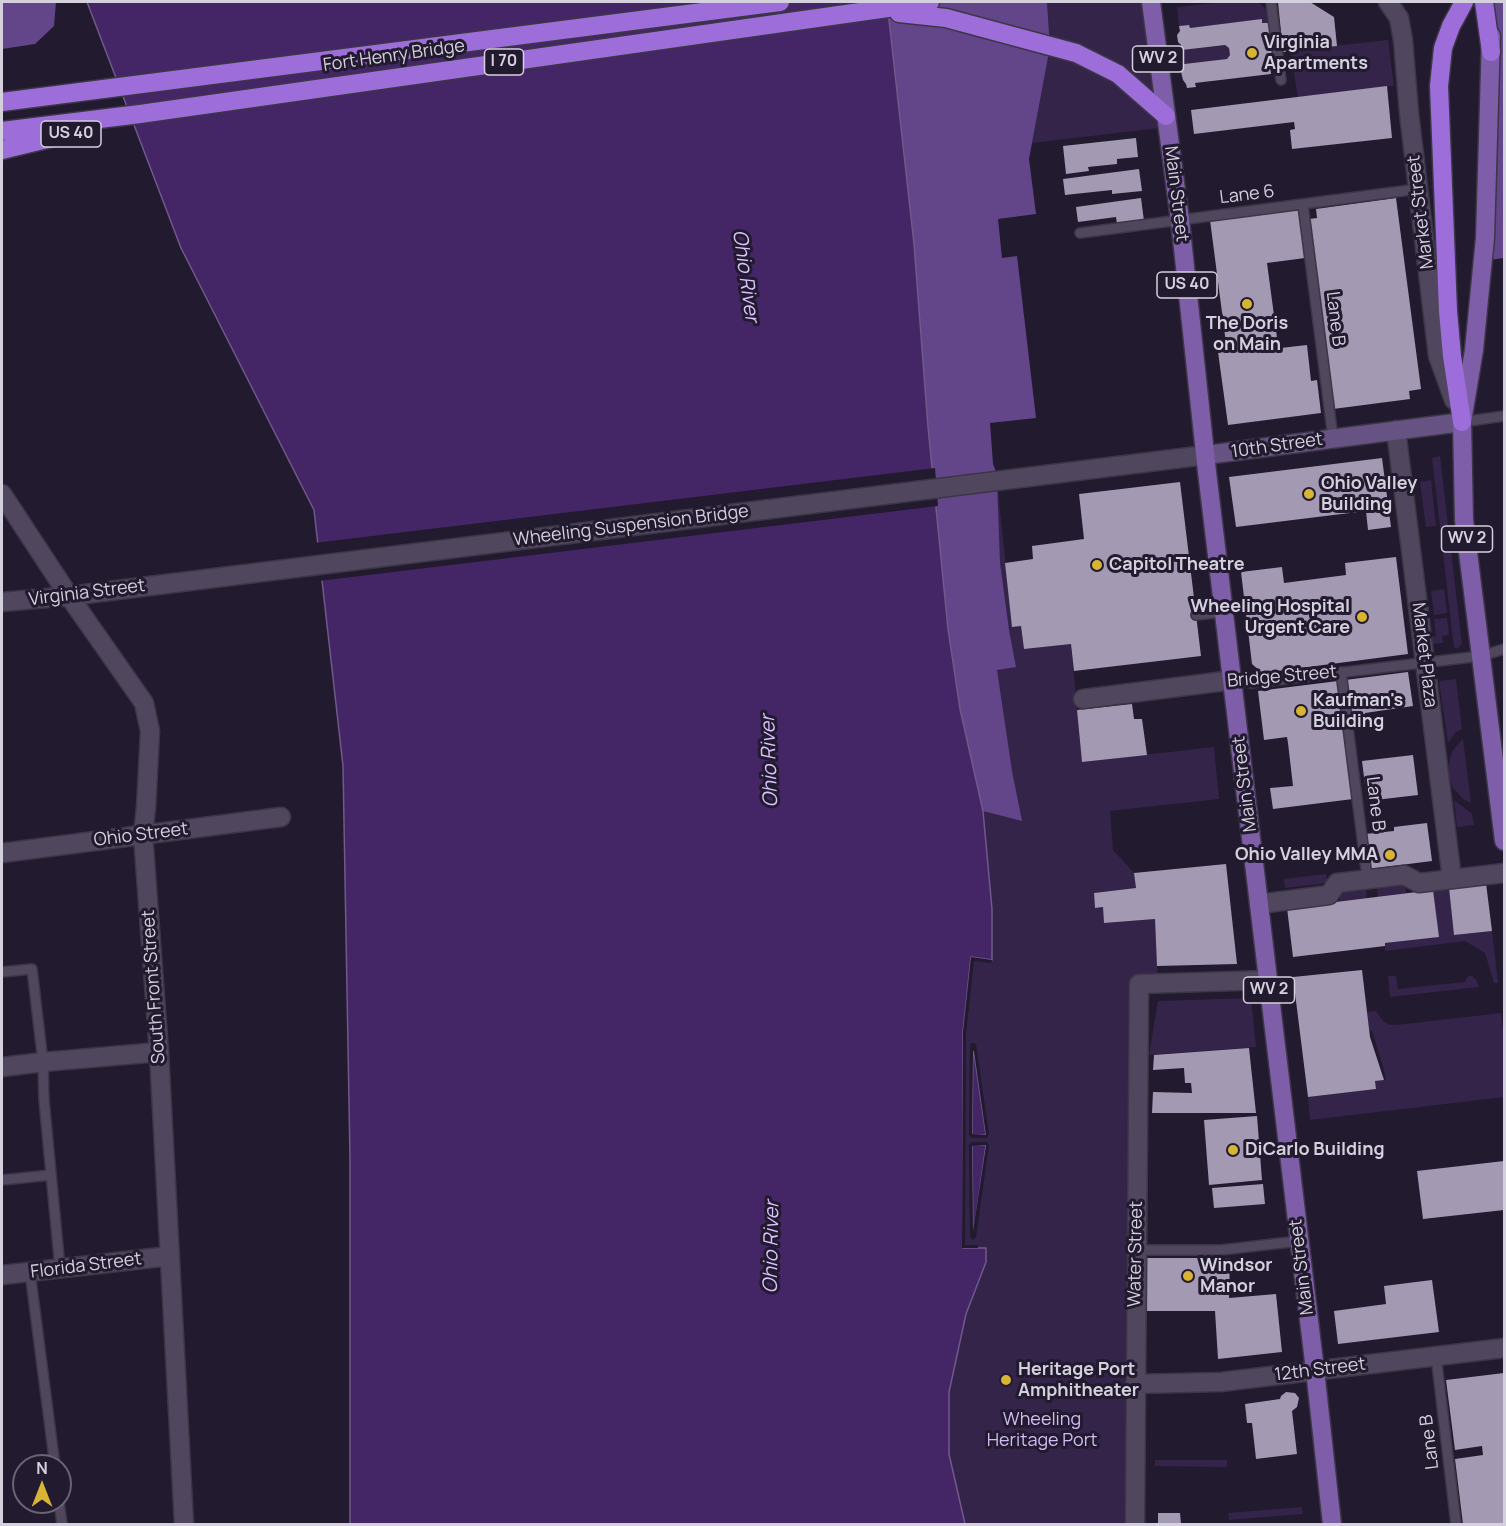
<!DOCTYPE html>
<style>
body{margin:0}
#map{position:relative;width:1506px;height:1526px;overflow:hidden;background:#221a2e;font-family:Manrope,sans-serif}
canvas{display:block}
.frame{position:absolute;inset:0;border:3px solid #d5d0de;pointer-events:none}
.north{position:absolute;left:12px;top:1454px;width:60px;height:60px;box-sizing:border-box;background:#221a2e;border:2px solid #6a6374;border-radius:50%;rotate:0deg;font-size:16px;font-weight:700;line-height:24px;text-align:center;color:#d5d0de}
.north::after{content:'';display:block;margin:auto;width:21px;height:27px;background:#d8b434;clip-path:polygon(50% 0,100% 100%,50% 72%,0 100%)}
</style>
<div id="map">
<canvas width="1506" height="1526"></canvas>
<div class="frame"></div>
<div class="north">N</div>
</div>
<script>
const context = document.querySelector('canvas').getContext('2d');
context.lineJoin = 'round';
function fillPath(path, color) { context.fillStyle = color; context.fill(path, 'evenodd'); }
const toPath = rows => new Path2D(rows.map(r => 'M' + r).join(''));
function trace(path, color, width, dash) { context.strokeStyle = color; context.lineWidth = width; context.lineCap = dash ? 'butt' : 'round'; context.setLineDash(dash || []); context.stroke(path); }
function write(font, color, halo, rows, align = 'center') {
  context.font = font + ' Manrope,sans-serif'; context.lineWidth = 6; context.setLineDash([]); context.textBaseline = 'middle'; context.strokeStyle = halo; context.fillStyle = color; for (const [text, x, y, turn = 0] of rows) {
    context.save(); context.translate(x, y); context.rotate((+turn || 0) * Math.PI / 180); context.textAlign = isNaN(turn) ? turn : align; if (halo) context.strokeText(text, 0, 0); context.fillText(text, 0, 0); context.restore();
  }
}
const green = toPath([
 [1047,2,1151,2,1168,127,1032,143,1050,47],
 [1225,2,1256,2,1261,4,1269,13,1271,23,1262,23,1262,20,1190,28,1189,25,1179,26,1177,7],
 [1388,40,1394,86,1298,97,1290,51],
 [1225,45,1229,48,1230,55,1227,59,1184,64,1182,50],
 [1440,456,1462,644,1458,648,1454,648,1432,458],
 [997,480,1012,627,1021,626,1024,649,1071,644,1082,762,1214,747,1219,799,1110,811,1113,850,1134,873,1136,888,1094,893,1095,908,1103,907,1104,923,1155,919,1158,983,1139,984,1135,1524,965,1524,949,1454,949,1392,966,1314,986,1262,962,1248,963,1032,971,957,992,935,992,908,983,811,960,709,948,629,933,489],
 [1431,480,1436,526,1426,527,1420,482],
 [1444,589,1447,613,1434,615,1431,591],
 [1447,618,1449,635,1442,636,1443,643,1431,644,1430,637,1436,636,1434,619],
 [1456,679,1462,729,1456,732,1448,743,1439,681],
 [1463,739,1471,803,1464,800,1453,788,1450,779,1448,771,1450,758,1453,750],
 [1454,800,1472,814,1474,825,1457,827],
 [1326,874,1328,883,1285,888,1284,879],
 [1404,878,1406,893,1378,897,1377,888,1388,887,1388,880],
 [1365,883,1367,898,1340,901,1338,889],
 [1449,888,1454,935,1492,931,1498,983,1494,983,1485,953,1465,941,1385,951,1385,943,1438,937,1433,890],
 [1388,976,1396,976,1398,989,1465,982,1467,977,1469,976,1472,976,1476,980,1479,987,1390,997],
 [1251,998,1256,1047,1149,1055,1158,1001],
 [1376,1011,1383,1021,1390,1025,1396,1025,1501,1013,1504,1040,1504,1097,1310,1120,1308,1097,1376,1089,1375,1081,1386,1080,1384,1070,1372,1031,1369,1030,1367,1012],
 [1155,1460,1227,1460,1227,1467,1155,1466],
 [1302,1507,1303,1514,1229,1520,1228,1513]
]);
const forest = toPath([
 [2,2,56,2,54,26,35,44,2,49],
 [887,2,1047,2,1050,47,1029,159,1036,214,998,219,1002,258,1017,256,1036,418,990,423,993,464,995,469,997,480,1000,563,1009,630,1016,667,997,670,1012,771,1022,821,983,811,960,709,948,629,928,427,914,244],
 [1492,2,1504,2,1504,258,1482,261]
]);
const water = toPath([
 [87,2,887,2,914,244,928,427,948,629,960,709,983,811,992,909,992,960,971,957,963,1032,963,1248,986,1248,986,1262,966,1314,949,1392,949,1454,965,1524,350,1524,350,1159,343,766,314,510,181,248,87,2],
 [973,1046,986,1135,972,1135,973,1046],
 [972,1145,986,1145,973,1237,972,1145]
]);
const pier = toPath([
 [935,468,938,506,319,581,314,543],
 [971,957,992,960,991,963,974,961,966,1033,965,1245,978,1245,978,1248,962,1248,963,1032],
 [971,1043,974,1043,976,1044,989,1134,987,1138,972,1138,969,1135,970,1046],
 [973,1051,974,1051,986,1135,972,1134],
 [972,1142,987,1142,989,1145,976,1237,973,1240,970,1237,969,1145],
 [986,1145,986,1146,973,1231,972,1146]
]);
const building = toPath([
 [1278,2,1310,2,1334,17,1337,46,1283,52],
 [1262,19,1262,23,1271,23,1272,37,1265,38,1266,48,1274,47,1276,64,1270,64,1271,74,1195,83,1196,87,1187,88,1186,84,1183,80,1181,72,1184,68,1184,64,1227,59,1230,55,1229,48,1225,45,1182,50,1181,45,1178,42,1177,35,1180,31,1179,26,1189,25,1190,28],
 [1387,86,1392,138,1292,149,1290,130,1295,129,1294,122,1194,134,1191,110],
 [1136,138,1138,157,1117,159,1117,164,1088,167,1089,171,1066,174,1063,146],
 [1139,169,1142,191,1112,194,1112,190,1065,195,1063,179],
 [1141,198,1144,221,1117,224,1116,217,1078,222,1076,207],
 [1396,198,1421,389,1409,391,1410,399,1333,409,1309,219,1317,218,1316,209],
 [1298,209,1305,258,1267,263,1278,345,1253,348,1254,351,1307,345,1311,381,1317,380,1321,413,1228,425,1218,352,1227,351,1210,220],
 [1382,458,1391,527,1368,530,1366,511,1236,527,1229,477],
 [1180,482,1201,656,1074,671,1071,644,1024,649,1021,626,1012,627,1005,563,1033,559,1032,546,1084,539,1079,494],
 [1396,557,1408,654,1262,673,1252,664,1241,572,1282,567,1284,583,1346,575,1345,563],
 [1408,672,1413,706,1365,713,1367,728,1352,730,1345,680],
 [1338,681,1353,799,1273,809,1270,788,1293,786,1288,743,1287,737,1264,740,1258,691],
 [1132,704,1134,719,1142,719,1147,755,1082,762,1077,710],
 [1413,755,1418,795,1367,801,1362,761],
 [1427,823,1432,861,1369,869,1365,834,1394,831,1394,827],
 [1226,864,1237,964,1157,966,1155,919,1104,923,1103,907,1095,908,1094,893,1136,888,1134,873],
 [1486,883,1492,931,1454,935,1449,888],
 [1433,890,1439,937,1385,943,1385,946,1293,957,1287,908],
 [1362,970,1370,1037,1384,1080,1375,1081,1376,1089,1308,1097,1293,977],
 [1249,1048,1256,1113,1152,1113,1153,1092,1192,1093,1191,1083,1185,1083,1184,1068,1153,1070,1154,1055],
 [1257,1116,1262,1180,1209,1185,1204,1120],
 [1504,1161,1504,1210,1423,1219,1417,1171],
 [1263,1184,1265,1204,1214,1208,1212,1188],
 [1146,1258,1230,1258,1229,1298,1276,1294,1282,1352,1218,1359,1215,1311,1146,1311],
 [1432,1280,1439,1332,1338,1344,1334,1311,1386,1304,1384,1286],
 [1504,1373,1504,1524,1463,1524,1455,1459,1483,1455,1482,1446,1455,1450,1446,1380],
 [1286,1392,1295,1393,1299,1398,1297,1407,1292,1411,1297,1454,1256,1459,1252,1423,1247,1423,1245,1404,1280,1399,1281,1396],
 [1158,1513,1180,1513,1181,1524,1158,1524]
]);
const lane = toPath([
 [1271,2,1281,80],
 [1303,205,1333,438],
 [1080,233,1418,189],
 [1462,422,1504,416],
 [1196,615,1224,612],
 [1341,672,1366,869],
 [1233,680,1252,683,1481,656,1504,649],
 [2,972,32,969,43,1062,44,1100,60,1268],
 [2,1180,51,1175],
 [1136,1250,1221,1250,1299,1241],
 [30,1272,55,1466],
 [1436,1356,1456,1524],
 [59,1502,62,1524]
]);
const street = toPath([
 [1388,2,1399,18,1403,40,1409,113,1438,356,1454,400],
 [1396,430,1452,879],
 [2,494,69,596,144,703,150,731,146,808,143,834,159,1052,184,1524],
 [2,602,69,596,1206,455],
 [1083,699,1233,680],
 [2,853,281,817],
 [1259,904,1329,895,1337,883,1404,875,1419,883,1504,873],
 [2,1067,43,1062,159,1052],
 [2,1275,170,1256],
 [1135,1384,1221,1382,1504,1348],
 [1135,1524,1139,984,1268,980]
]);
const secondary = toPath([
 [1206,455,1462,422]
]);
const primary = toPath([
 [1151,2,1180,220,1207,472,1315,1370,1332,1524],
 [1491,36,1485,238,1474,350,1462,422,1464,520,1504,841]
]);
const highway = toPath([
 [1484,2,1491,52],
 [899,13,946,18,1076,53,1118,74,1166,116],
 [2,102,780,2],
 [2,131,140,114,930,2],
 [2,150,84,130],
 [1462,422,1452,356,1448,311,1439,86,1443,48,1451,26,1464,2]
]);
const markers = [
 [1252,53,6,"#d8b434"],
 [1247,304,6,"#d8b434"],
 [1309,494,6,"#d8b434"],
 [1097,565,6,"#d8b434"],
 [1362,617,6,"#d8b434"],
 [1301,711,6,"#d8b434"],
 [1390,855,6,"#d8b434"],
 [1233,1150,6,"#d8b434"],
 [1188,1276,6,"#d8b434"],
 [1006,1380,6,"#d8b434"]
];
const shields = [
 [1158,59,51],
 [504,62,39],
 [71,134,60],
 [1187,285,60],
 [1467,539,51],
 [1269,990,51]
];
const shieldNames = [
 ["WV 2",1158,59],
 ["I 70",504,62],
 ["US 40",71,134],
 ["US 40",1187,285],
 ["WV 2",1467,539],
 ["WV 2",1269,990]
];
const poiNames = [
 ["Virginia",1264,43],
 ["Apartments",1264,64],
 ["The Doris",1247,324,"center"],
 ["on Main",1247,345,"center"],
 ["Ohio Valley",1321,484],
 ["Building",1321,505],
 ["Capitol Theatre",1109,565],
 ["Wheeling Hospital",1350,607,"right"],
 ["Urgent Care",1350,628,"right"],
 ["Kaufman's",1313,701],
 ["Building",1313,722],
 ["Ohio Valley MMA",1378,855,"right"],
 ["DiCarlo Building",1245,1150],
 ["Windsor",1200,1266],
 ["Manor",1200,1287],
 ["Heritage Port",1018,1370],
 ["Amphitheater",1018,1391]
];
const streetNames = [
 ["Fort Henry Bridge",394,56,-8],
 ["Main Street",1176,194,83],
 ["Lane 6",1247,195,-7],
 ["Market Street",1421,212,-97],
 ["Lane B",1335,319,83],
 ["10th Street",1277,446,-8],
 ["Wheeling Suspension Bridge",631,526,-7],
 ["Virginia Street",87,593,-7],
 ["Market Plaza",1424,655,83],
 ["Bridge Street",1282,677,-5],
 ["Main Street",1245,784,-97],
 ["Lane B",1375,804,83],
 ["Ohio Street",141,835,-7],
 ["South Front Street",154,987,-94],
 ["Water Street",1136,1254,-89],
 ["Florida Street",86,1266,-7],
 ["Main Street",1302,1267,-97],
 ["12th Street",1320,1370,-7],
 ["Lane B",1430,1442,-97]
];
const parkNames = [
 ["Wheeling",1042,1420],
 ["Heritage Port",1042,1441]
];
const waterNames = [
 ["Ohio River",745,276,82],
 ["Ohio River",770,761,-92],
 ["Ohio River",772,1247,-89]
];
fillPath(green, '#34244a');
fillPath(forest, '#63458a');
fillPath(water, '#442667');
trace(water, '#70598b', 1.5);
fillPath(pier, '#221a2e');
fillPath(building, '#a399b3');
trace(lane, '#3c3646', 12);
trace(street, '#3c3646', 21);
trace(secondary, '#3c3646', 21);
trace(primary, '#3c3646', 21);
trace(highway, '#3c3646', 21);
trace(lane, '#50475e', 9);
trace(street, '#50475e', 18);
trace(secondary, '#675383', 18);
trace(primary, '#7e5ea8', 18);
trace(highway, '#9d6eda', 18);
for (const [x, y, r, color] of markers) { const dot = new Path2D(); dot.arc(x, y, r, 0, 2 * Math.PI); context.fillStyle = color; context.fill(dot); trace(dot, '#221a2e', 2); }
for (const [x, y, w] of shields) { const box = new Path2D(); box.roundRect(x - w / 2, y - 13, w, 26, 4.5); context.fillStyle = '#221a2e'; context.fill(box); trace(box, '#d5d0de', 1.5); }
write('bold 16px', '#d5d0de', null, shieldNames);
write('bold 18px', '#d5d0de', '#221a2e', poiNames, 'left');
write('18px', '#d5d0de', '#221a2e', streetNames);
write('18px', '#d1baf5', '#221a2e', parkNames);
write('italic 20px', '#d8c1fd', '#221a2e', waterNames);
</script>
